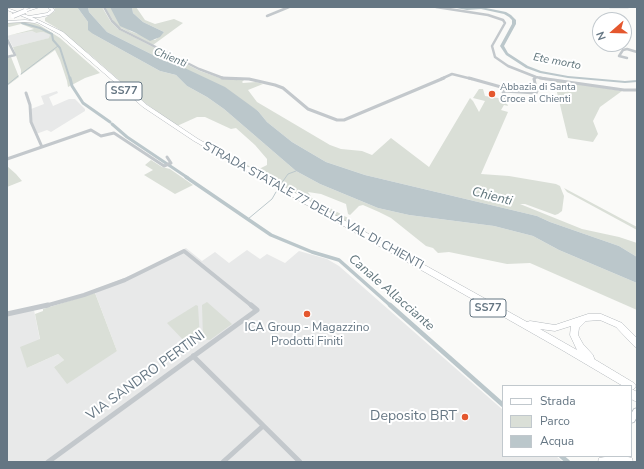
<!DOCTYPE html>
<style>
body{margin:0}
#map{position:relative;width:644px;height:469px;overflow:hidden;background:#fafaf8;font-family:"Nunito Sans",sans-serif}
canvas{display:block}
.frame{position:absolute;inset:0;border:8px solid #657683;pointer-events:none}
.legend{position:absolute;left:502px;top:385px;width:130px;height:72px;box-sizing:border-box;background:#fff;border:1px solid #c1c8cd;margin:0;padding:5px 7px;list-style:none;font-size:12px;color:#657683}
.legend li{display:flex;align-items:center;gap:8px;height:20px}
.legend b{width:20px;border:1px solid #c1c8cd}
.north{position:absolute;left:592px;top:12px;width:40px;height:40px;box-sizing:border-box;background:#fff;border:1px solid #c1c8cd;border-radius:50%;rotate:250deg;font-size:11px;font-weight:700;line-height:16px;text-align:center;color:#657683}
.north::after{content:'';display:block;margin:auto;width:14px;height:18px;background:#e4572e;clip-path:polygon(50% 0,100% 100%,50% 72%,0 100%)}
</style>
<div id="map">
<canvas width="644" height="469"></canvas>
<div class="frame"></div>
<ul class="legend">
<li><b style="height:5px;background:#fff"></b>Strada</li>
<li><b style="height:11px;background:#dadfd7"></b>Parco</li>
<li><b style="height:11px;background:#bbc7cb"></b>Acqua</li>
</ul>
<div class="north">N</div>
</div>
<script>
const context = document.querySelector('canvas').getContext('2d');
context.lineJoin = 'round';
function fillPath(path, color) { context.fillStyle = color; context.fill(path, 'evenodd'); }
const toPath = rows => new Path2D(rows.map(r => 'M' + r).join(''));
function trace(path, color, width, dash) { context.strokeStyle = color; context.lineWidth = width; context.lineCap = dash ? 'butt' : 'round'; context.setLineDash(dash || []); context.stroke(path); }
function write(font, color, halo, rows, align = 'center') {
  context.font = font + ' "Nunito Sans",sans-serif'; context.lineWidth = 4; context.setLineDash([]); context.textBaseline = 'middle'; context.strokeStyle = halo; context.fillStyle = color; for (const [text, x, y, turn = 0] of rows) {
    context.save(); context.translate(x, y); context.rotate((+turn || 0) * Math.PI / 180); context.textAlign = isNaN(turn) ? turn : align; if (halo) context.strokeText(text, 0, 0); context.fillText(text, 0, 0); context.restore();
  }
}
const built = toPath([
 [32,31,36,33,43,32,50,35,50,38,13,47,7,36],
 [57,91,58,93,49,97,53,106,69,99,75,99,85,109,85,111,51,132,47,130,36,134,31,122,31,109,44,104,41,96],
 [186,248,202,261,215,252,229,263,247,250,260,259,267,254,285,263,299,251,327,259,339,266,503,410,503,456,556,456,563,462,7,462,7,316,34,310,40,340,27,368,58,354,64,360,54,367,117,351,94,290,139,272]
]);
const green = toPath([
 [53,7,77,7,88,22,93,34,160,71,176,75,187,86,207,97,224,109,296,171,320,184,378,208,409,215,494,226,533,236,559,250,637,283,637,310,530,263,507,264,449,252,438,253,433,248,426,246,391,218,379,212,363,205,359,206,350,215,348,214,346,204,321,194,308,192,312,198,348,218,346,222,206,144,211,145,251,167,261,168,267,165,267,159,255,145,236,128,231,129,205,117,197,117,177,126,145,103,88,53,84,51,60,30,45,21,45,18,55,11,55,9],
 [88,7,102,7,111,22,118,29,200,71,223,79,244,80,242,82,243,83,256,82,263,84,248,90,257,102,330,145,341,149,362,151,372,155,391,138,429,167,470,98,473,101,479,112,485,101,473,98,479,89,483,89,485,96,505,99,508,106,504,105,501,110,508,112,481,174,509,176,556,184,560,186,564,196,562,211,558,214,555,215,525,204,520,204,582,229,619,237,637,243,637,257,619,246,550,222,537,216,365,175,326,162,292,142,267,122,258,111,174,63,165,61,107,32,89,12],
 [105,7,110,7,130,31,155,40,164,32,143,22,133,13,132,7,136,7,145,20,155,24,174,19,183,23,153,45,119,27,114,22],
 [20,21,38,24,60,38,100,73,85,78,68,87,67,81,60,60,55,50,21,75,21,70,13,47,49,38,50,35,43,32,36,33,32,31,7,36,34,29,21,24,9,27,7,26,7,23],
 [11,57,19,77,7,86,7,58],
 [554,80,622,91,600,107,593,121,598,134,593,142,568,138],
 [151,160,162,167,170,169,193,185,175,194,144,175,153,170,145,165],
 [7,166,16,174,22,181,7,187],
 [564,188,637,227,637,230,567,192],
 [95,293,117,351,67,384,54,367,64,360,58,354,27,368,20,347,40,339,35,314,43,311,43,309],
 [207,302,232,324,210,340,203,339,202,305],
 [196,305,198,306,200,339,190,347,167,323]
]);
const water = toPath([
 [77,7,88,7,89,12,107,32,165,61,174,63,225,87,258,111,267,122,292,142,326,162,365,175,537,216,550,222,619,246,637,257,637,283,559,250,533,236,494,226,409,215,378,208,320,184,296,171,224,109,207,97,187,86,176,75,160,71,93,34,88,30,88,22],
 [110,7,132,7,133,13,143,22,164,32,160,37,150,41,136,33,120,26]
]);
const stream = toPath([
 [21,74,58,46],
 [7,85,18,76],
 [281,184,288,174,296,171],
 [248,219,272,199,276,192]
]);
const canalFar3 = toPath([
 [22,23,40,28,52,34,53,40,60,48,70,79]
]);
const canalFar2 = toPath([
 [70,78,72,86,83,103,110,122],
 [112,124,127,137,188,178]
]);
const canalFar1 = toPath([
 [186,177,271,235,312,252,339,260,391,306]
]);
const canal = toPath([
 [390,305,503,405],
 [561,456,568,462]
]);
const river = toPath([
 [451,7,467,8,481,7,506,12,511,15,516,20,516,24,504,46,508,53,528,66,541,71,568,76,625,81,637,80,637,82,625,83,568,78,540,73,526,68,506,55,500,46,512,24,512,20,509,17,504,14,481,9,467,10,451,7]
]);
const streetFar3 = toPath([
 [104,7,112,21,120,29,199,69,223,78,237,79],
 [436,7,488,15,503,20,505,23,492,46,495,57,508,66,536,77,546,79],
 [610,7,628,7],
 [267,16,289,7],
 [7,39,15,55,7,57],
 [627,58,619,56,623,50,627,49,637,52],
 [441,79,452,74,472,79],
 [534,79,536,77]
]);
const streetFar2 = toPath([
 [222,78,249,79,275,85,283,88,308,109,337,120,344,120,444,78],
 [469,78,501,87,506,99],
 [540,78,624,90,637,90],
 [503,91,536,93,537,91,534,79,535,78],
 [26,93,30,105,31,122,42,147],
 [7,159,91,130,101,136,114,133,164,166,171,163,167,157]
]);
const streetFar1 = toPath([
 [45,306,84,295,125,280,184,251,252,306]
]);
const street = toPath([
 [7,314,48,305],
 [193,356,300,462],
 [48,462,257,310,251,305],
 [223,462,263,426]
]);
const secondary = toPath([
 [637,408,637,417,634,422,631,423,631,414,634,409,637,408]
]);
const highway = toPath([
 [34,7,40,7,25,12,23,11,34,7],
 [47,7,51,7,55,10,49,15,40,17,32,17,63,32,147,105,198,139,527,322,530,321,555,325,588,314,601,314,622,323,637,338,637,348,634,346,616,327,600,320,586,321,579,328,578,335,583,344,593,355,594,358,594,359,634,383,636,386,634,389,632,389,637,392,637,402,631,399,631,386,623,386,562,350,194,141,143,107,59,34,37,22,35,23,25,22,7,23,7,21,25,20,34,21,7,10,7,8,29,16,47,13,51,10,47,7],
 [571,326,570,335,577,350,540,329,555,331,571,326],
 [611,456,628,457,632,458,633,462,598,462,599,458,611,456]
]);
const highwayBridge = toPath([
 [13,16,25,11]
]);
const markers = [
 [492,94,4,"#e4572e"],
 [307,314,4,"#e4572e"],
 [465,417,4,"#e4572e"]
];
const farPoinames = [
 ["Abbazia di Santa",500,88],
 ["Croce al Chienti",500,100]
];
const farWaternames = [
 ["Chienti",170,58,22],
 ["Ete morto",557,62,11]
];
const shields = [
 [124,91,36],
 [488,308,36]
];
const shieldNames = [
 ["SS77",124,91],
 ["SS77",488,308]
];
const streetNames = [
 ["STRADA STATALE 77 DELLA VAL DI CHIENTI",313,206,29]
];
const poiNames = [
 ["ICA Group - Magazzino",307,328],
 ["Prodotti Finiti",307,342]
];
const waterNames = [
 ["Chienti",492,197,14],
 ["Canale Allacciante",391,293,41]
];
const nearStreetnames = [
 ["VIA SANDRO PERTINI",146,376,-36]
];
const nearPoinames = [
 ["Deposito BRT",457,417]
];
fillPath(built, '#e8e9e9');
fillPath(green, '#dadfd7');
fillPath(water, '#bbc7cb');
trace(stream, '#bbc7cb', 1);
trace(canalFar3, '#bbc7cb', 2);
trace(canalFar2, '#bbc7cb', 3);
trace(canalFar1, '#bbc7cb', 3.5);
trace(canal, '#bbc7cb', 4.5);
fillPath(river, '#bbc7cb');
trace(secondary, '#b3babf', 1.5);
trace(highway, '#b4b9bd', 1);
trace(streetFar3, '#c3c8cc', 2.5);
trace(streetFar2, '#c3c8cc', 3);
trace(streetFar1, '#c3c8cc', 4);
trace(street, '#c3c8cc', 5);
fillPath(secondary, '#fff');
fillPath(highway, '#fff');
trace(highwayBridge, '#b4b9bd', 5.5, []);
trace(highwayBridge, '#fff', 4.5);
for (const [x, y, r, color] of markers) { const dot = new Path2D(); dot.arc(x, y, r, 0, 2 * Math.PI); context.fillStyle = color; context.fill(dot); trace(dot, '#fff', 1.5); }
write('10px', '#657683', '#fff', farPoinames, 'left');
write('italic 11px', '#60757c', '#fff', farWaternames);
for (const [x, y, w] of shields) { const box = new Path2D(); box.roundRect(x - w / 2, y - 9, w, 18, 3); context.fillStyle = '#fff'; context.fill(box); trace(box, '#657683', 1); }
write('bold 11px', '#657683', null, shieldNames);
write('12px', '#657683', '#fff', streetNames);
write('12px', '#657683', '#fff', poiNames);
write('italic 13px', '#60757c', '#fff', waterNames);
write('14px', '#657683', '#fff', nearStreetnames);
write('14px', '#657683', '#fff', nearPoinames, 'right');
</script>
